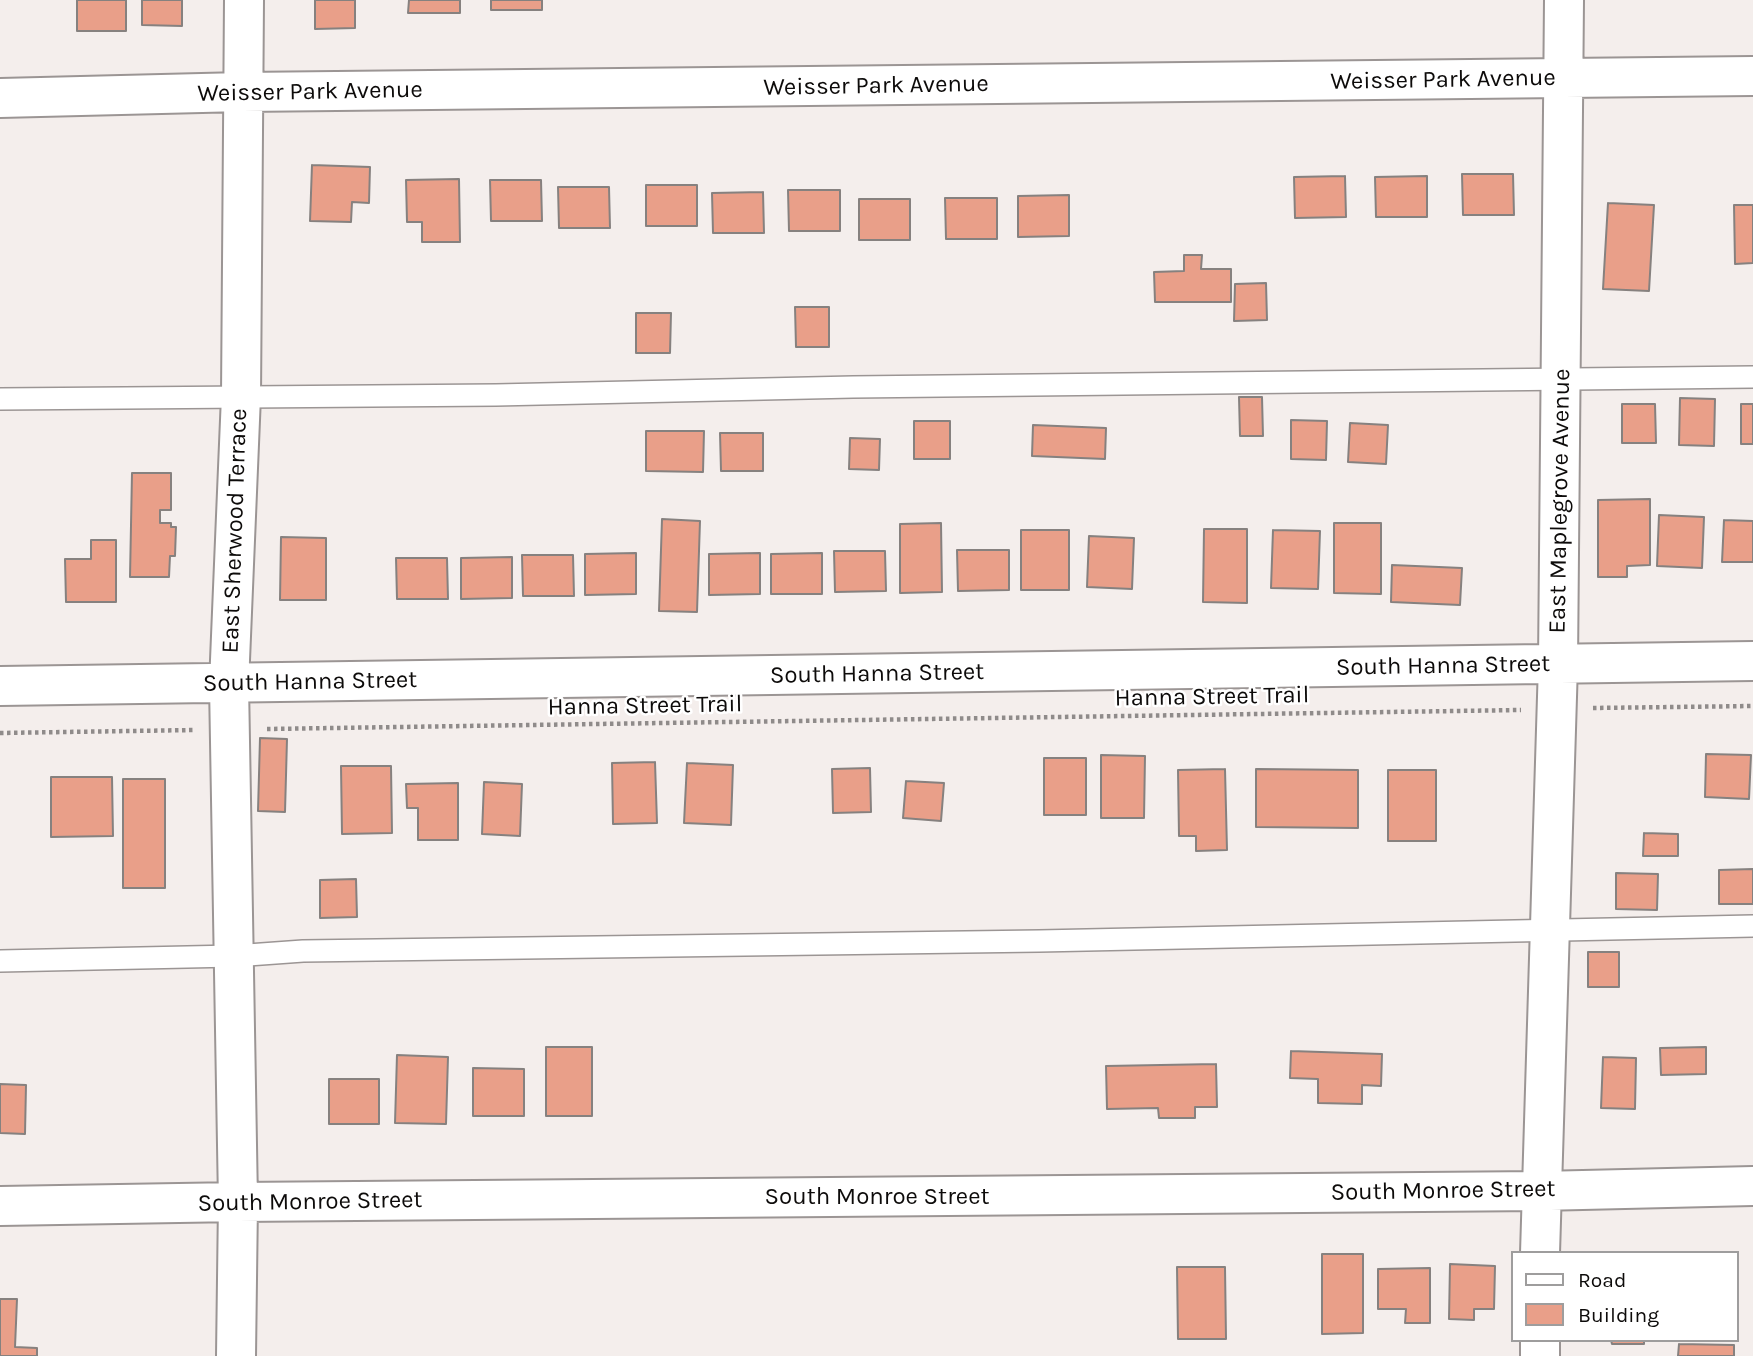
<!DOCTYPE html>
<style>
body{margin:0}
#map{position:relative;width:1753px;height:1356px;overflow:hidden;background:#f4eeec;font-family:Karla,sans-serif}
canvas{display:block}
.legend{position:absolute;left:1511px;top:1251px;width:228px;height:91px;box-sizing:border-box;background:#fff;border:2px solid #9e9d9d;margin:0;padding:9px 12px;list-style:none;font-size:21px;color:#0d0b0a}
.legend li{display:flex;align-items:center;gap:14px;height:35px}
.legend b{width:35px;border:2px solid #9e9d9d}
</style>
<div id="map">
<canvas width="1753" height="1356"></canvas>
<ul class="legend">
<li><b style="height:9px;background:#fff"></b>Road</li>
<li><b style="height:19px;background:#e99f89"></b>Building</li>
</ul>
</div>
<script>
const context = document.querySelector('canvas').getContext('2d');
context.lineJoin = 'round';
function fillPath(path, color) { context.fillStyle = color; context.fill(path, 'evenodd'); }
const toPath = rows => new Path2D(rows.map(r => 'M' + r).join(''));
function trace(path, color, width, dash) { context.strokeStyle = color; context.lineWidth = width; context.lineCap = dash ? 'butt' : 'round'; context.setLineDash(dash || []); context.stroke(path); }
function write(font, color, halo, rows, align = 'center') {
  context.font = font + ' Karla,sans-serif'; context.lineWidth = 5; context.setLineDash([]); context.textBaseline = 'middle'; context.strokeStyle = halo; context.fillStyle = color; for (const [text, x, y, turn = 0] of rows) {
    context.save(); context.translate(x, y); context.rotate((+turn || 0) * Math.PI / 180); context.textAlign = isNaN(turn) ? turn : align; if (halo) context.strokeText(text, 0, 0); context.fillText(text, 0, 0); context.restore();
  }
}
const building = toPath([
 [77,0,126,0,126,31,77,31,77,0],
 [142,0,182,0,182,26,142,25,142,0],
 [315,0,355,0,355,28,315,29,315,0],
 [409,0,460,0,460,13,408,13,409,0],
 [491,0,542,0,542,10,491,10,491,0],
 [312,165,370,167,369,203,352,202,351,222,310,221,312,165],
 [1462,174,1513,174,1514,215,1463,215,1462,174],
 [1345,176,1346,217,1295,218,1294,177,1345,176],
 [1427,176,1427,217,1376,217,1375,177,1427,176],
 [459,179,460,242,422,242,422,222,407,222,406,180,459,179],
 [490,180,541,180,542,221,491,221,490,180],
 [646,185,697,185,697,226,646,226,646,185],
 [558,187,609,187,610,228,559,228,558,187],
 [788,190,840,190,840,231,789,231,788,190],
 [763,192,764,233,713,233,712,193,763,192],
 [1069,195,1069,236,1018,237,1018,196,1069,195],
 [945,198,997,198,997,239,946,239,945,198],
 [859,199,910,199,910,240,859,240,859,199],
 [1608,203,1654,205,1649,291,1603,289,1608,203],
 [1734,205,1753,205,1753,263,1735,264,1734,205],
 [1184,255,1202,255,1201,269,1231,269,1231,302,1155,302,1154,272,1184,271,1184,255],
 [1266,283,1267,320,1234,321,1235,284,1266,283],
 [795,307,829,307,829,347,796,347,795,307],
 [636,313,671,313,670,353,636,353,636,313],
 [1239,397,1262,397,1263,436,1240,436,1239,397],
 [1680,398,1715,399,1714,446,1679,445,1680,398],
 [1622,404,1655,404,1656,443,1622,443,1622,404],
 [1741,404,1753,404,1753,444,1741,444,1741,404],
 [1291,420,1327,421,1326,460,1291,459,1291,420],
 [914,421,950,421,950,459,914,459,914,421],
 [1350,423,1388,425,1386,464,1348,462,1350,423],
 [1033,425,1106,428,1105,459,1032,456,1033,425],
 [646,431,704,431,703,472,646,471,646,431],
 [720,433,763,433,763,471,721,471,720,433],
 [850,438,880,439,879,470,849,469,850,438],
 [132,473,171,473,171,510,160,510,160,523,171,523,171,527,176,527,175,556,170,556,169,577,130,577,132,473],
 [1650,499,1650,565,1627,566,1627,577,1598,577,1598,500,1650,499],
 [1659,515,1704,517,1702,568,1657,566,1659,515],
 [662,519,700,521,697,612,659,611,662,519],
 [1724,520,1753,521,1753,562,1722,562,1724,520],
 [941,523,942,592,900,593,900,524,941,523],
 [1334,523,1381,523,1381,594,1334,593,1334,523],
 [1204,529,1247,529,1247,603,1203,602,1204,529],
 [1021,530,1069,530,1069,590,1021,590,1021,530],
 [1273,530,1320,531,1318,589,1271,588,1273,530],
 [1089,536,1134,538,1132,589,1087,587,1089,536],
 [281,537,326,538,326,600,280,600,281,537],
 [91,540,116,540,116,602,66,602,65,559,91,559,91,540],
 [957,550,1009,550,1009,590,958,591,957,550],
 [834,551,885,551,886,591,835,592,834,551],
 [636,553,636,594,585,595,585,554,636,553],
 [760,553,760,594,709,595,709,554,760,553],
 [822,553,822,594,771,594,771,554,822,553],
 [522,555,573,555,574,596,523,596,522,555],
 [512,557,512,598,461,599,461,558,512,557],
 [396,558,447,558,448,599,397,599,396,558],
 [1392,565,1462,568,1460,605,1391,602,1392,565],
 [260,738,287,739,285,812,258,811,260,738],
 [1706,754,1751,755,1749,799,1705,797,1706,754],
 [1101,755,1145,756,1144,818,1101,818,1101,755],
 [1044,758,1086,758,1086,815,1044,815,1044,758],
 [655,762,657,823,613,824,612,763,655,762],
 [687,763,733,765,731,825,684,823,687,763],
 [341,766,391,766,392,833,342,834,341,766],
 [870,768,871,812,833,813,832,769,870,768],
 [1225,769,1227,850,1196,851,1196,836,1179,836,1178,770,1225,769],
 [1256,769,1358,770,1358,828,1256,827,1256,769],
 [1388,770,1436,770,1436,841,1388,841,1388,770],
 [51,777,112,777,113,836,51,837,51,777],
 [123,779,165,779,165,888,123,888,123,779],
 [906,781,944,783,941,821,903,818,906,781],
 [484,782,522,784,520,836,482,834,484,782],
 [458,783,458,840,418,840,418,808,407,808,406,784,458,783],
 [1644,833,1678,834,1678,856,1643,856,1644,833],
 [1753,869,1753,904,1719,904,1719,870,1753,869],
 [1616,873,1658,874,1657,910,1616,909,1616,873],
 [356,879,357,917,320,918,320,880,356,879],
 [1588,952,1619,952,1619,987,1588,987,1588,952],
 [546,1047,592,1047,592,1116,546,1116,546,1047],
 [1706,1047,1706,1074,1661,1075,1660,1048,1706,1047],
 [1291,1051,1382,1054,1381,1086,1362,1085,1362,1104,1318,1103,1318,1079,1290,1078,1291,1051],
 [397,1055,448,1057,446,1124,395,1123,397,1055],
 [1603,1057,1636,1058,1635,1109,1601,1108,1603,1057],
 [1216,1064,1217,1107,1195,1107,1195,1118,1159,1118,1158,1108,1107,1109,1106,1066,1216,1064],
 [473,1068,524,1069,524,1116,473,1116,473,1068],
 [329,1079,379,1079,379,1124,329,1124,329,1079],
 [0,1084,26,1085,25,1134,0,1133,0,1084],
 [1322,1254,1363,1254,1363,1333,1322,1334,1322,1254],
 [1450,1264,1495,1266,1494,1309,1474,1309,1474,1320,1449,1319,1450,1264],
 [1177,1267,1225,1267,1226,1339,1178,1339,1177,1267],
 [1430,1268,1430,1323,1405,1323,1406,1309,1378,1309,1378,1269,1430,1268],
 [0,1299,17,1299,15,1347,37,1348,37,1356,0,1356,0,1299],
 [1611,1340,1644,1340,1644,1344,1612,1344,1611,1340],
 [1679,1344,1734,1345,1734,1356,1678,1356,1679,1344]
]);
const path = toPath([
 [1593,708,1753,706],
 [267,729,1521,710],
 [0,733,195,730]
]);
const lane = toPath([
 [0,399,496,395,853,387,1753,377],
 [0,961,234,956,303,951,1039,941,1753,926]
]);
const street = toPath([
 [0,98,242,92,1753,76],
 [0,686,1753,661],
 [0,1206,238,1202,1540,1191,1753,1186],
 [1540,1253,1558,664,1564,0],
 [236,1356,238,1202,229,684,241,396,244,0],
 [1540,1356,1540,1340]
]);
const streetNames = [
 ["Weisser Park Avenue",1443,80,-1],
 ["Weisser Park Avenue",876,86,-1],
 ["Weisser Park Avenue",310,92,-1],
 ["East Maplegrove Avenue",1560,501,-89],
 ["East Sherwood Terrace",235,531,-88],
 ["South Hanna Street",1443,666,-1],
 ["South Hanna Street",877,674,-1],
 ["South Hanna Street",310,682,-1],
 ["Hanna Street Trail",1212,697,-1],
 ["Hanna Street Trail",645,706,-1],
 ["South Monroe Street",1443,1191,-1],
 ["South Monroe Street",877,1197],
 ["South Monroe Street",310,1202,-1]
];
fillPath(building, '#e99f89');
trace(building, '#86817f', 2);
trace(lane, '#9b9594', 24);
trace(street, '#9b9594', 42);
trace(path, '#8f8b8a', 4.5, [3.5, 3.5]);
trace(lane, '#fff', 21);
trace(street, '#fff', 38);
write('24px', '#0d0b0a', '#fff', streetNames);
</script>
